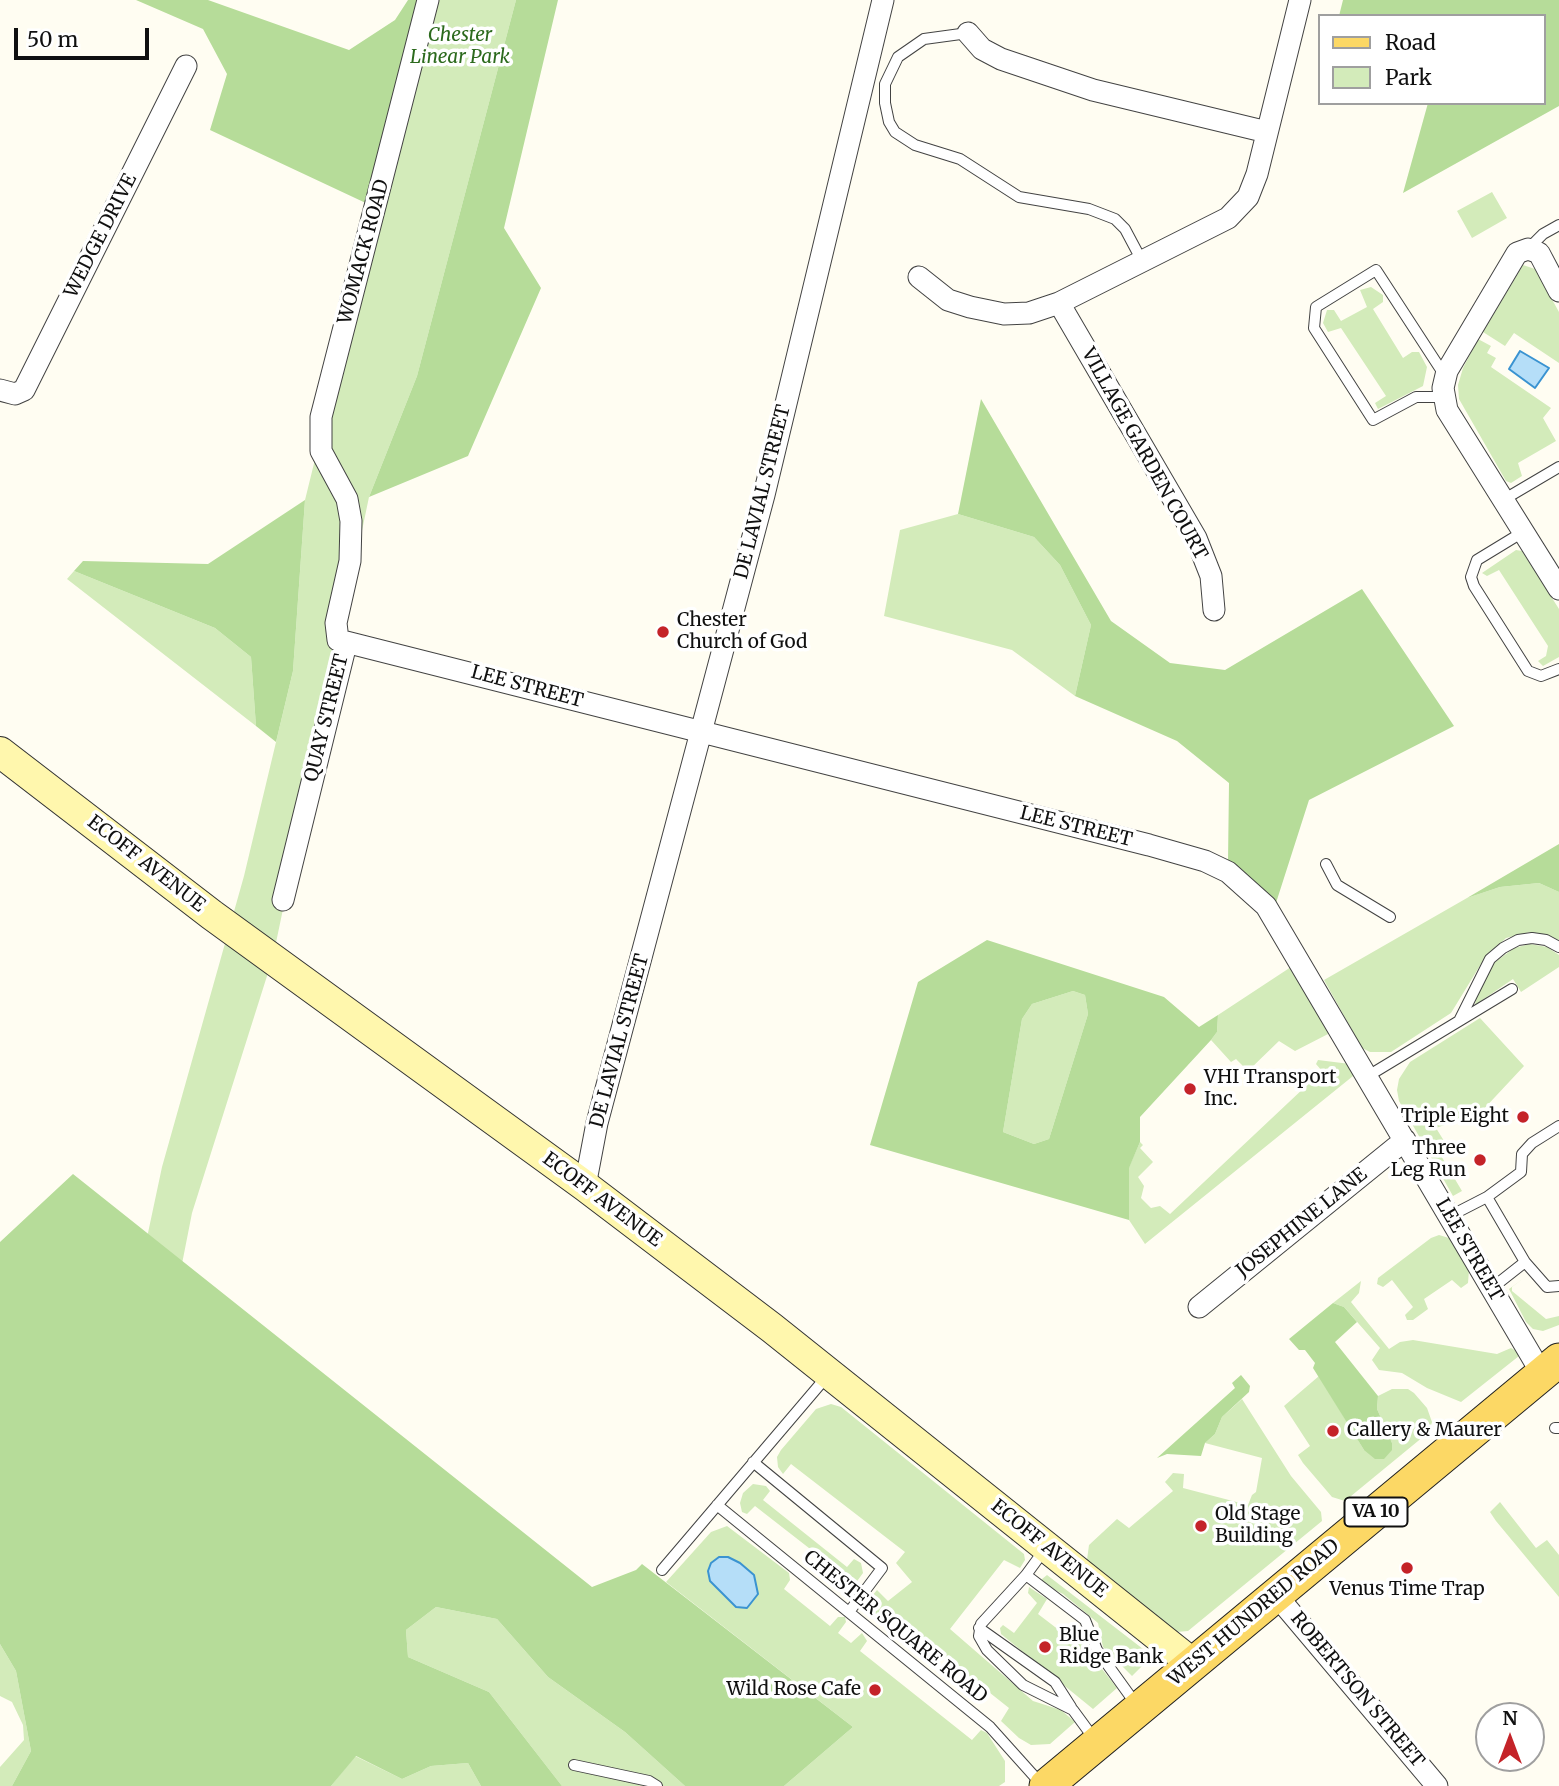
<!DOCTYPE html>
<style>
body{margin:0}
#map{position:relative;width:1559px;height:1786px;overflow:hidden;background:#fffdf2;font-family:Merriweather,serif}
canvas{display:block}
.legend{position:absolute;left:1318px;top:14px;width:228px;height:91px;box-sizing:border-box;background:#fff;border:2px solid #9f9f9f;margin:0;padding:9px 12px;list-style:none;font-size:21px;color:#101010}
.legend li{display:flex;align-items:center;gap:14px;height:35px}
.legend b{width:35px;border:2px solid #9f9f9f}
.north{position:absolute;left:1475px;top:1702px;width:70px;height:70px;box-sizing:border-box;background:#fff;border:2px solid #9f9f9f;border-radius:50%;rotate:0deg;font-size:19px;font-weight:700;line-height:28px;text-align:center;color:#101010}
.north::after{content:'';display:block;margin:auto;width:24px;height:32px;background:#c42329;clip-path:polygon(50% 0,100% 100%,50% 72%,0 100%)}
.scale{position:absolute;left:14px;top:28px;width:135px;height:32px;box-sizing:border-box;border:4px solid #101010;border-top:0;padding-left:9px;font-size:21px;line-height:24px;white-space:nowrap;color:#101010;-webkit-text-stroke:5px #fff;paint-order:stroke}
</style>
<div id="map">
<canvas width="1559" height="1786"></canvas>
<ul class="legend">
<li><b style="height:9px;background:#fcd865"></b>Road</li>
<li><b style="height:19px;background:#d3ebba"></b>Park</li>
</ul>
<div class="north">N</div>
<div class="scale">50 m</div>
</div>
<script>
const context = document.querySelector('canvas').getContext('2d');
context.lineJoin = 'round';
function fillPath(path, color) { context.fillStyle = color; context.fill(path, 'evenodd'); }
const toPath = rows => new Path2D(rows.map(r => 'M' + r).join(''));
function trace(path, color, width, dash) { context.strokeStyle = color; context.lineWidth = width; context.lineCap = dash ? 'butt' : 'round'; context.setLineDash(dash || []); context.stroke(path); }
function write(font, color, halo, rows, align = 'center') {
  context.font = font + ' Merriweather,serif'; context.lineWidth = 7; context.setLineDash([]); context.textBaseline = 'middle'; context.strokeStyle = halo; context.fillStyle = color; for (const [text, x, y, turn = 0] of rows) {
    context.save(); context.translate(x, y); context.rotate((+turn || 0) * Math.PI / 180); context.textAlign = isNaN(turn) ? turn : align; if (halo) context.strokeText(text, 0, 0); context.fillText(text, 0, 0); context.restore();
  }
}
const green = toPath([
 [428,0,516,0,417,376,369,497,273,957,192,1213,120,1579,24,1786,42,1732,162,1167,244,876,293,671,305,500],
 [1492,192,1507,218,1472,238,1457,211],
 [1523,265,1535,269,1559,312,1559,363,1514,333,1505,346,1483,332],
 [1371,287,1383,295,1383,302,1373,309,1403,358,1412,352,1419,352,1427,367,1423,386,1378,409,1375,403,1386,396,1341,328,1328,332,1323,323,1327,310,1334,310,1341,321,1367,307,1360,290],
 [1478,339,1491,346,1487,353,1496,358,1491,367,1551,408,1543,418,1556,441,1518,463,1522,476,1511,483,1506,481,1459,399,1458,385,1463,368],
 [958,514,1034,537,1060,565,1091,625,1075,696,1012,650,884,616,900,530],
 [1516,550,1522,551,1559,609,1559,657,1543,666,1538,661,1546,656,1548,646,1499,570,1487,576,1482,573],
 [74,571,215,628,251,657,256,726,67,579],
 [1539,883,1559,892,1559,940,1530,932,1506,938,1484,959,1451,1013,1391,1052,1370,1052,1362,1048,1324,980,1467,898,1500,887],
 [1530,944,1547,947,1559,955,1559,967,1521,992,1513,979,1475,1005,1477,993,1494,963,1514,948],
 [1294,965,1330,1033,1295,1051,1279,1041,1248,1071,1236,1059,1231,1062,1211,1040,1217,1032,1218,1015],
 [1073,991,1085,995,1088,1014,1049,1139,1034,1144,1003,1132,1022,1019,1032,1004],
 [1480,1018,1524,1066,1481,1112,1436,1128,1449,1149,1440,1154,1462,1191,1453,1196,1399,1101,1397,1090,1399,1079,1410,1062],
 [1318,1060,1350,1064,1358,1072,1145,1244,1129,1220,1129,1167,1140,1142,1143,1145,1140,1148,1153,1162,1138,1177,1144,1186,1141,1198,1151,1208,1160,1206,1170,1214,1322,1071,1316,1064],
 [1439,1235,1449,1238,1469,1270,1468,1283,1461,1288,1452,1280,1424,1299,1428,1309,1413,1320,1407,1320,1405,1315,1413,1307,1392,1280,1383,1287,1377,1284,1378,1278,1431,1238],
 [1524,1278,1512,1287,1512,1291,1546,1319,1559,1316,1559,1325,1543,1331,1533,1329,1526,1322,1509,1289],
 [1361,1281,1359,1293,1351,1302,1389,1349,1400,1342,1413,1340,1497,1354,1511,1348,1518,1352,1519,1356,1461,1402,1427,1388,1402,1373,1379,1370,1372,1360,1380,1348,1344,1307,1333,1303],
 [1319,1376,1364,1450,1392,1450,1392,1443,1377,1409,1378,1396,1392,1389,1408,1389,1414,1393,1427,1408,1432,1422,1429,1432,1345,1501,1332,1497,1303,1463,1298,1455,1310,1446,1284,1406],
 [1242,1399,1291,1476,1321,1512,1322,1521,1188,1631,1176,1632,1087,1560,1089,1545,1117,1519,1129,1528,1173,1491,1165,1482,1173,1473,1184,1474,1183,1488,1248,1505,1252,1495,1256,1492,1262,1458,1205,1443,1215,1434,1222,1417],
 [831,1404,841,1407,1024,1554,1025,1560,1020,1568,1004,1560,950,1629,1033,1701,1061,1710,1075,1722,1050,1744,1031,1745,1019,1738,1001,1721,1009,1708,888,1612,880,1620,872,1617,872,1596,877,1590,888,1601,912,1582,896,1563,905,1552,791,1464,783,1474,778,1467,777,1457,781,1450,816,1409],
 [753,1484,766,1486,770,1491,763,1500,847,1567,854,1559,861,1563,863,1573,855,1584,849,1588,834,1588,833,1584,841,1573,755,1506,747,1514,742,1512,740,1503,743,1493],
 [1500,1502,1536,1548,1547,1540,1559,1555,1559,1597,1496,1521,1490,1512],
 [727,1526,789,1573,790,1580,784,1589,830,1626,838,1617,845,1617,846,1622,838,1633,851,1643,862,1633,867,1641,860,1651,972,1740,981,1730,987,1733,1005,1761,1005,1782,999,1786,784,1786,853,1727,666,1582,711,1532],
 [1047,1575,1143,1649,1142,1666,1132,1676,1103,1647,1098,1623,1063,1594,1043,1584,1042,1579],
 [1029,1587,1047,1599,1038,1614,1072,1640,1077,1635,1082,1635,1087,1650,1117,1688,1093,1709,1001,1634,1000,1628,1003,1625,1014,1633,1037,1603,1028,1593],
 [436,1607,497,1619,548,1677,625,1732,685,1786,562,1786,489,1692,408,1657,406,1630],
 [0,1644,16,1671,31,1751,12,1786,0,1786,0,1767,24,1740,23,1725,12,1702,0,1696],
 [355,1756,402,1779,431,1766,468,1763,481,1786,331,1786]
]);
const forest = toPath([
 [136,0,208,0,349,50,395,20,408,0,421,0,370,205,210,130,227,74,203,29],
 [516,0,558,0,504,228,541,288,468,456,369,497,417,376],
 [1343,0,1559,0,1559,106,1403,193,1428,103,1543,103,1543,16,1339,16],
 [981,399,1111,621,1170,663,1225,670,1362,589,1454,726,1309,800,1275,906,1252,879,1228,862,1229,783,1177,741,1075,696,1091,625,1060,565,1034,537,958,514],
 [305,500,293,671,276,742,256,726,251,657,215,628,74,571,83,561,208,564],
 [1559,844,1559,892,1539,883,1500,887,1467,898],
 [987,940,1164,997,1199,1027,1218,1015,1217,1032,1211,1040,1140,1117,1140,1142,1129,1168,1129,1220,870,1145,918,982],
 [1073,991,1085,995,1088,1014,1049,1139,1034,1144,1003,1132,1022,1019,1032,1004],
 [73,1174,592,1587,636,1570,642,1564,853,1727,784,1786,685,1786,625,1732,548,1677,497,1619,436,1607,406,1630,408,1657,489,1692,562,1786,481,1786,468,1763,431,1766,402,1779,356,1756,331,1786,12,1786,31,1751,16,1671,0,1644,0,1242],
 [1333,1303,1344,1307,1357,1322,1335,1342,1378,1396,1377,1409,1392,1443,1392,1450,1384,1459,1375,1459,1364,1450,1313,1368,1315,1363,1305,1350,1299,1350,1289,1339],
 [1241,1375,1250,1386,1249,1392,1222,1417,1215,1434,1205,1443,1201,1456,1167,1454,1157,1458,1235,1388,1232,1383]
]);
const water = toPath([
 [1520,351,1549,368,1535,388,1509,369,1520,351],
 [719,1557,728,1557,740,1563,754,1575,758,1594,747,1608,736,1607,710,1581,708,1571,711,1563,719,1557]
]);
const lane = toPath([
 [968,33,924,39,898,57,885,84,885,103,889,122,895,132,915,145,960,159,1019,197,1089,209,1115,219,1125,229,1142,261],
 [1528,249,1543,234,1559,225],
 [1444,397,1416,397,1373,420,1314,328,1316,307,1376,270,1445,376],
 [1503,500,1559,467],
 [1523,532,1477,560,1471,577,1474,586,1528,671,1541,676,1559,669],
 [1326,864,1337,885,1390,917],
 [1459,1021,1490,959,1503,948,1518,940,1532,938,1546,940,1559,947],
 [1368,1076,1512,989],
 [1559,1126,1532,1143,1522,1154,1521,1172,1487,1197,1525,1262,1547,1287,1559,1286],
 [1450,1216,1487,1197],
 [1492,1288,1525,1262],
 [1555,1428,1559,1428],
 [753,1462,882,1568,849,1612],
 [717,1505,990,1727,1043,1786],
 [1045,1549,1026,1575,981,1624,979,1636,987,1650,1023,1685,1073,1710,1095,1740],
 [662,1570,828,1375],
 [1026,1575,1085,1620,1097,1650,1138,1707],
 [979,1628,1055,1682,1071,1707],
 [574,1765,649,1781,657,1786]
]);
const street = toPath([
 [428,0,321,417,321,451,347,499,351,521,350,561,336,623,338,640,1149,845,1205,861,1228,872,1266,906,1542,1374],
 [968,33,982,49,1001,59,1093,90,1267,132],
 [919,277,948,300,970,307,1004,314,1029,313,1059,303,1228,218,1248,197,1257,174,1300,0],
 [1559,291,1539,253,1528,249,1517,253,1447,371,1443,388,1447,410,1559,589],
 [1059,303,1196,538,1211,576,1214,610],
 [0,390,15,394,24,390,186,66],
 [283,900,346,644],
 [585,1186,597,1123,764,495,883,0],
 [1199,1307,1405,1140],
 [1276,1595,1437,1786]
]);
const secondary = toPath([
 [0,752,212,915,585,1186,772,1328,1193,1664]
]);
const primary = toPath([
 [1046,1786,1559,1360]
]);
const markers = [
 [663,632,7,"#c42329"],
 [1190,1089,7,"#c42329"],
 [1523,1117,7,"#c42329"],
 [1480,1160,7,"#c42329"],
 [1333,1431,7,"#c42329"],
 [1201,1526,7,"#c42329"],
 [1407,1568,7,"#c42329"],
 [1045,1647,7,"#c42329"],
 [875,1690,7,"#c42329"]
];
const shields = [
 [1376,1512,63]
];
const shieldNames = [
 ["VA 10",1376,1512]
];
const parkNames = [
 ["Chester",460,36],
 ["Linear Park",460,58]
];
const streetNames = [
 ["WEDGE DRIVE",101,236,-63],
 ["WOMACK ROAD",364,252,-75],
 ["VILLAGE GARDEN COURT",1144,454,61],
 ["DE LAVIAL STREET",763,492,-76],
 ["LEE STREET",527,687,15],
 ["QUAY STREET",327,718,-76],
 ["LEE STREET",1076,827,14],
 ["ECOFF AVENUE",146,864,38],
 ["DE LAVIAL STREET",620,1041,-75],
 ["ECOFF AVENUE",602,1200,37],
 ["JOSEPHINE LANE",1302,1223,-39],
 ["LEE STREET",1469,1250,60],
 ["ECOFF AVENUE",1049,1549,39],
 ["WEST HUNDRED ROAD",1254,1613,-40],
 ["CHESTER SQUARE ROAD",895,1627,39],
 ["ROBERTSON STREET",1357,1690,50]
];
const poiNames = [
 ["Chester",677,621],
 ["Church of God",677,643],
 ["VHI Transport",1204,1078],
 ["Inc.",1204,1100],
 ["Triple Eight",1509,1117,"right"],
 ["Three",1466,1149,"right"],
 ["Leg Run",1466,1171,"right"],
 ["Callery & Maurer",1347,1431],
 ["Old Stage",1215,1515],
 ["Building",1215,1537],
 ["Venus Time Trap",1407,1590,"center"],
 ["Blue",1059,1636],
 ["Ridge Bank",1059,1658],
 ["Wild Rose Cafe",861,1690,"right"]
];
fillPath(green, '#d3ebba');
fillPath(forest, '#b6dc99');
fillPath(water, '#b5def8');
trace(water, '#3a93d1', 2);
trace(lane, '#434343', 12);
trace(street, '#434343', 23);
trace(secondary, '#323232', 32);
trace(primary, '#212121', 35);
trace(lane, '#fff', 10);
trace(street, '#fff', 21);
trace(secondary, '#fff7ad', 30);
trace(primary, '#fcd865', 33);
for (const [x, y, r, color] of markers) { const dot = new Path2D(); dot.arc(x, y, r, 0, 2 * Math.PI); context.fillStyle = color; context.fill(dot); trace(dot, '#fff', 2.5); }
for (const [x, y, w] of shields) { const box = new Path2D(); box.roundRect(x - w / 2, y - 14.5, w, 29, 5); context.fillStyle = '#fff'; context.fill(box); trace(box, '#101010', 2); }
write('bold 18px', '#101010', null, shieldNames);
write('italic 19px', '#2c6a1d', '#fff', parkNames);
write('19px', '#101010', '#fff', streetNames);
write('19px', '#101010', '#fff', poiNames, 'left');
</script>
